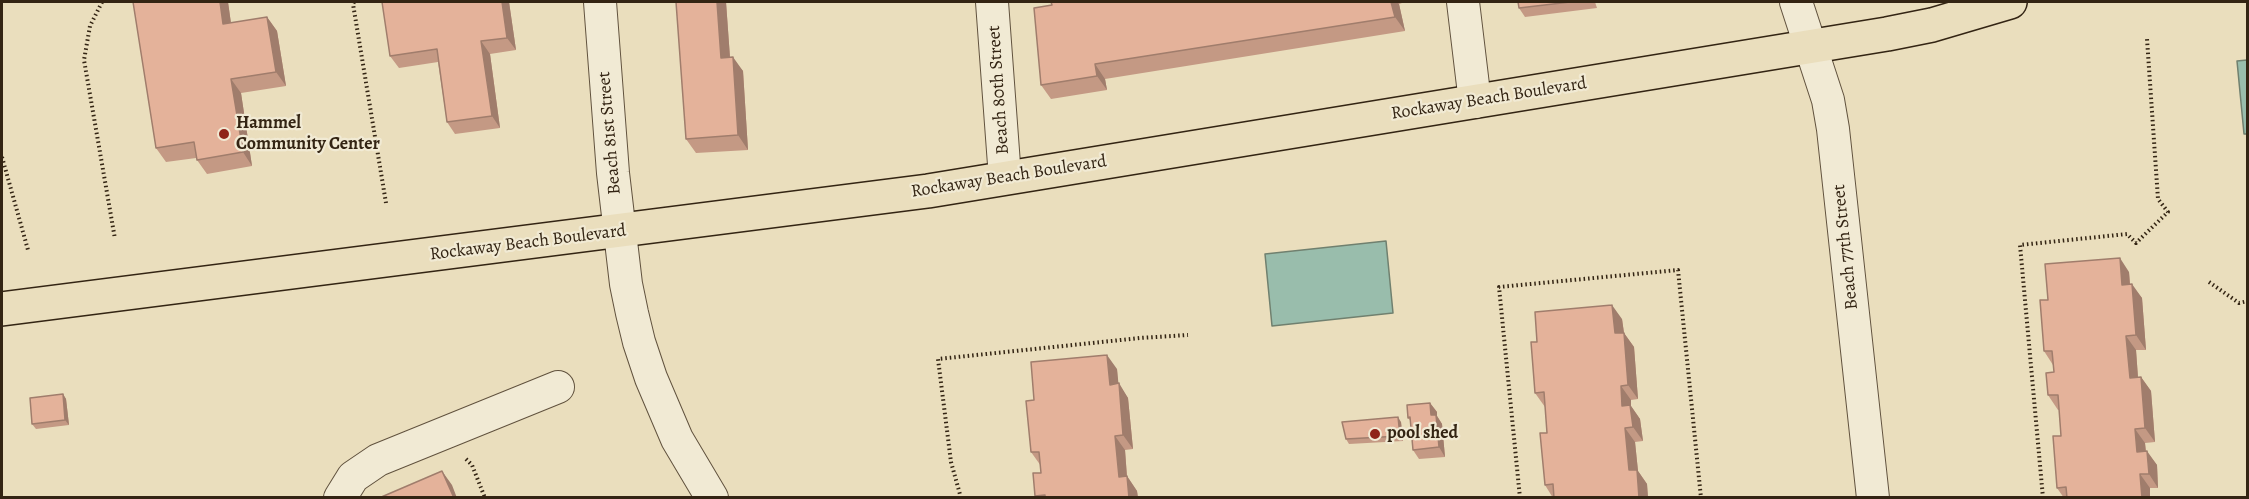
<!DOCTYPE html>
<style>
body{margin:0}
#map{position:relative;width:2249px;height:499px;overflow:hidden;background:#eadebd;font-family:Alegreya,serif}
canvas{display:block}
.frame{position:absolute;inset:0;border:3px solid #332413;pointer-events:none}
</style>
<div id="map">
<canvas width="2249" height="499"></canvas>
<div class="frame"></div>
</div>
<script>
const context = document.querySelector('canvas').getContext('2d');
context.lineJoin = 'round';
function fillPath(path, color) { context.fillStyle = color; context.fill(path, 'evenodd'); }
const toPath = rows => new Path2D(rows.map(r => 'M' + r).join(''));
function trace(path, color, width, dash) { context.strokeStyle = color; context.lineWidth = width; context.lineCap = dash ? 'butt' : 'round'; context.setLineDash(dash || []); context.stroke(path); }
function write(font, color, halo, rows, align = 'center') {
  context.font = font + ' Alegreya,serif'; context.lineWidth = 4.5; context.setLineDash([]); context.textBaseline = 'middle'; context.strokeStyle = halo; context.fillStyle = color; for (const [text, x, y, turn = 0] of rows) {
    context.save(); context.translate(x, y); context.rotate((+turn || 0) * Math.PI / 180); context.textAlign = isNaN(turn) ? turn : align; if (halo) context.strokeText(text, 0, 0); context.fillText(text, 0, 0); context.restore();
  }
}
const water = toPath([
 [2247,60,2248,134,2244,134,2237,61,2247,60],
 [1386,241,1393,313,1272,326,1265,254,1386,241]
]);
const path = toPath([
 [102,2,90,26,84,60,115,239],
 [354,2,353,4,386,203],
 [2,157,28,250],
 [2209,282,2239,303,2248,301],
 [466,459,472,465,485,498],
 [961,498,951,462,938,359,1140,338,1188,335],
 [1520,498,1499,287,1678,270,1701,498],
 [2043,498,2020,245,2127,234,2136,243,2168,212,2158,199,2147,39]
]);
const minor = toPath([
 [600,2,613,173,626,284,632,313,639,342,651,378,677,439,712,498],
 [992,2,1005,178],
 [1463,2,1475,102],
 [1796,2,1828,100,1833,129,1873,498],
 [340,498,353,477,378,460,558,387]
]);
const major = toPath([
 [2,309,928,191,1887,34,1932,25,2010,2]
]);
const wall = toPath([
 [133,2,228,2,231,23,267,17,277,31,286,86,241,93,252,166,207,174,197,160,196,158,166,162,156,148],
 [388,2,509,2,516,50,490,54,500,128,455,134,447,122,438,62,399,68,390,56],
 [726,2,730,57,743,71,748,150,696,153,686,139],
 [1051,2,1405,2,1399,4,1405,31,1105,79,1107,90,1051,99,1041,85,1052,5],
 [1518,2,1595,2,1597,8,1525,17,1519,8],
 [2129,272,2130,284,2142,298,2146,350,2136,350,2138,377,2141,377,2151,391,2155,442,2145,443,2146,451,2157,465,2158,488,2150,488,2150,498,2064,498,2057,488,2061,436,2059,410,2058,410,2048,395,2054,372,2053,365,2044,351,2048,300],
 [1622,319,1624,333,1634,347,1638,399,1631,400,1631,406,1640,419,1643,441,1635,442,1638,471,1647,484,1648,498,1553,498,1545,485,1547,433,1545,407,1535,393,1537,342],
 [1117,369,1118,384,1128,398,1133,449,1125,450,1127,476,1137,491,1138,498,1037,498,1035,496,1041,473,1041,466,1031,452,1034,400],
 [63,394,66,399,69,425,36,429,32,424],
 [1430,403,1437,412,1437,416,1442,424,1445,457,1419,459,1413,450,1411,421,1408,418],
 [1401,422,1403,441,1349,444,1346,439]
]);
const shadedWall = toPath([
 [220,2,228,2,233,38,223,24],
 [502,2,509,2,516,50,507,38],
 [717,2,726,2,731,72,721,58],
 [1391,2,1397,2,1399,4,1405,31,1395,17],
 [267,17,277,31,286,86,276,72],
 [481,41,490,54,500,128,492,116],
 [733,57,743,71,748,150,738,135],
 [1095,64,1105,79,1107,90,1097,76],
 [231,79,241,93,252,166,243,152],
 [2120,258,2129,272,2131,299,2122,285],
 [2132,284,2142,298,2146,350,2136,335],
 [1612,305,1622,319,1624,333,1634,347,1638,399,1628,385,1615,333],
 [2126,336,2136,350,2139,392,2130,378],
 [1107,355,1117,369,1120,399,1110,385],
 [2141,377,2151,391,2155,442,2145,428],
 [1119,383,1128,398,1133,449,1123,435],
 [1621,386,1631,400,1631,406,1640,419,1643,441,1633,427,1622,406],
 [63,394,66,399,69,425,65,420],
 [1430,403,1437,412,1437,416,1442,424,1445,457,1439,447,1431,415],
 [1398,417,1401,422,1403,441,1400,436],
 [1625,428,1635,442,1638,471,1647,484,1648,498,1639,498,1629,470],
 [2135,429,2145,443,2147,466,2137,452],
 [1115,436,1125,450,1128,492,1119,477],
 [2147,451,2157,465,2158,488,2149,474],
 [442,471,452,485,457,498,454,498],
 [2140,474,2150,488,2150,498,2142,498],
 [1127,476,1137,491,1138,498,1129,498]
]);
const building = toPath([
 [133,2,220,2,223,24,267,17,276,72,231,79,243,152,197,160,194,142,156,148,133,2],
 [382,2,502,2,507,38,481,41,492,116,447,122,437,49,390,56,382,2],
 [676,2,717,2,721,58,733,57,738,135,686,139,676,2],
 [1051,2,1391,2,1395,17,1095,64,1097,76,1041,85,1034,8,1052,5,1051,2],
 [1518,2,1570,2,1519,8,1518,2],
 [2120,258,2122,285,2132,284,2136,335,2126,336,2130,378,2141,377,2145,428,2135,429,2137,452,2147,451,2149,474,2140,474,2142,498,2067,498,2066,487,2057,488,2053,436,2061,436,2058,395,2048,395,2046,373,2054,372,2052,351,2044,351,2040,300,2048,300,2045,264,2120,258],
 [1612,305,1615,333,1624,333,1628,385,1621,386,1622,406,1630,405,1633,427,1625,428,1629,470,1637,470,1639,498,1554,498,1553,484,1545,485,1540,433,1547,433,1544,392,1535,393,1531,342,1537,342,1535,312,1612,305],
 [1107,355,1110,385,1119,383,1123,435,1115,436,1119,477,1127,476,1129,498,1045,498,1045,495,1035,496,1033,473,1041,473,1039,452,1031,452,1026,401,1034,400,1031,362,1107,355],
 [63,394,65,420,32,424,30,398,63,394],
 [1430,403,1431,415,1436,415,1439,447,1413,450,1410,417,1408,418,1407,405,1430,403],
 [1398,417,1400,436,1346,439,1342,422,1398,417],
 [442,471,454,498,379,498,442,471]
]);
const markers = [
 [224,134,6,"#8f2418"],
 [1375,434,6,"#8f2418"]
];
const streetNames = [
 ["Beach 80th Street",999,90,-94],
 ["Rockaway Beach Boulevard",1489,99,-9],
 ["Beach 81st Street",610,133,-95],
 ["Rockaway Beach Boulevard",1009,177,-9],
 ["Rockaway Beach Boulevard",528,243,-7],
 ["Beach 77th Street",1846,247,-96]
];
const poiNames = [
 ["Hammel",236,124],
 ["Community Center",236,145],
 ["pool shed",1387,434]
];
fillPath(water, '#99bdac');
trace(water, '#70806f', 1.5);
trace(minor, '#61523e', 34);
trace(major, '#332413', 36);
trace(path, '#332413', 4, [1.5, 3]);
trace(minor, '#f1ead4', 32);
trace(major, '#eadebd', 33);
fillPath(wall, '#c49984');
fillPath(shadedWall, '#a07d6c');
fillPath(building, '#e4b29a');
trace(building, '#a07d6c', 1.5);
for (const [x, y, r, color] of markers) { const dot = new Path2D(); dot.arc(x, y, r, 0, 2 * Math.PI); context.fillStyle = color; context.fill(dot); trace(dot, '#f1ead4', 2); }
write('18px', '#332413', '#f1ead4', streetNames);
write('bold 18px', '#332413', '#f1ead4', poiNames, 'left');
</script>
